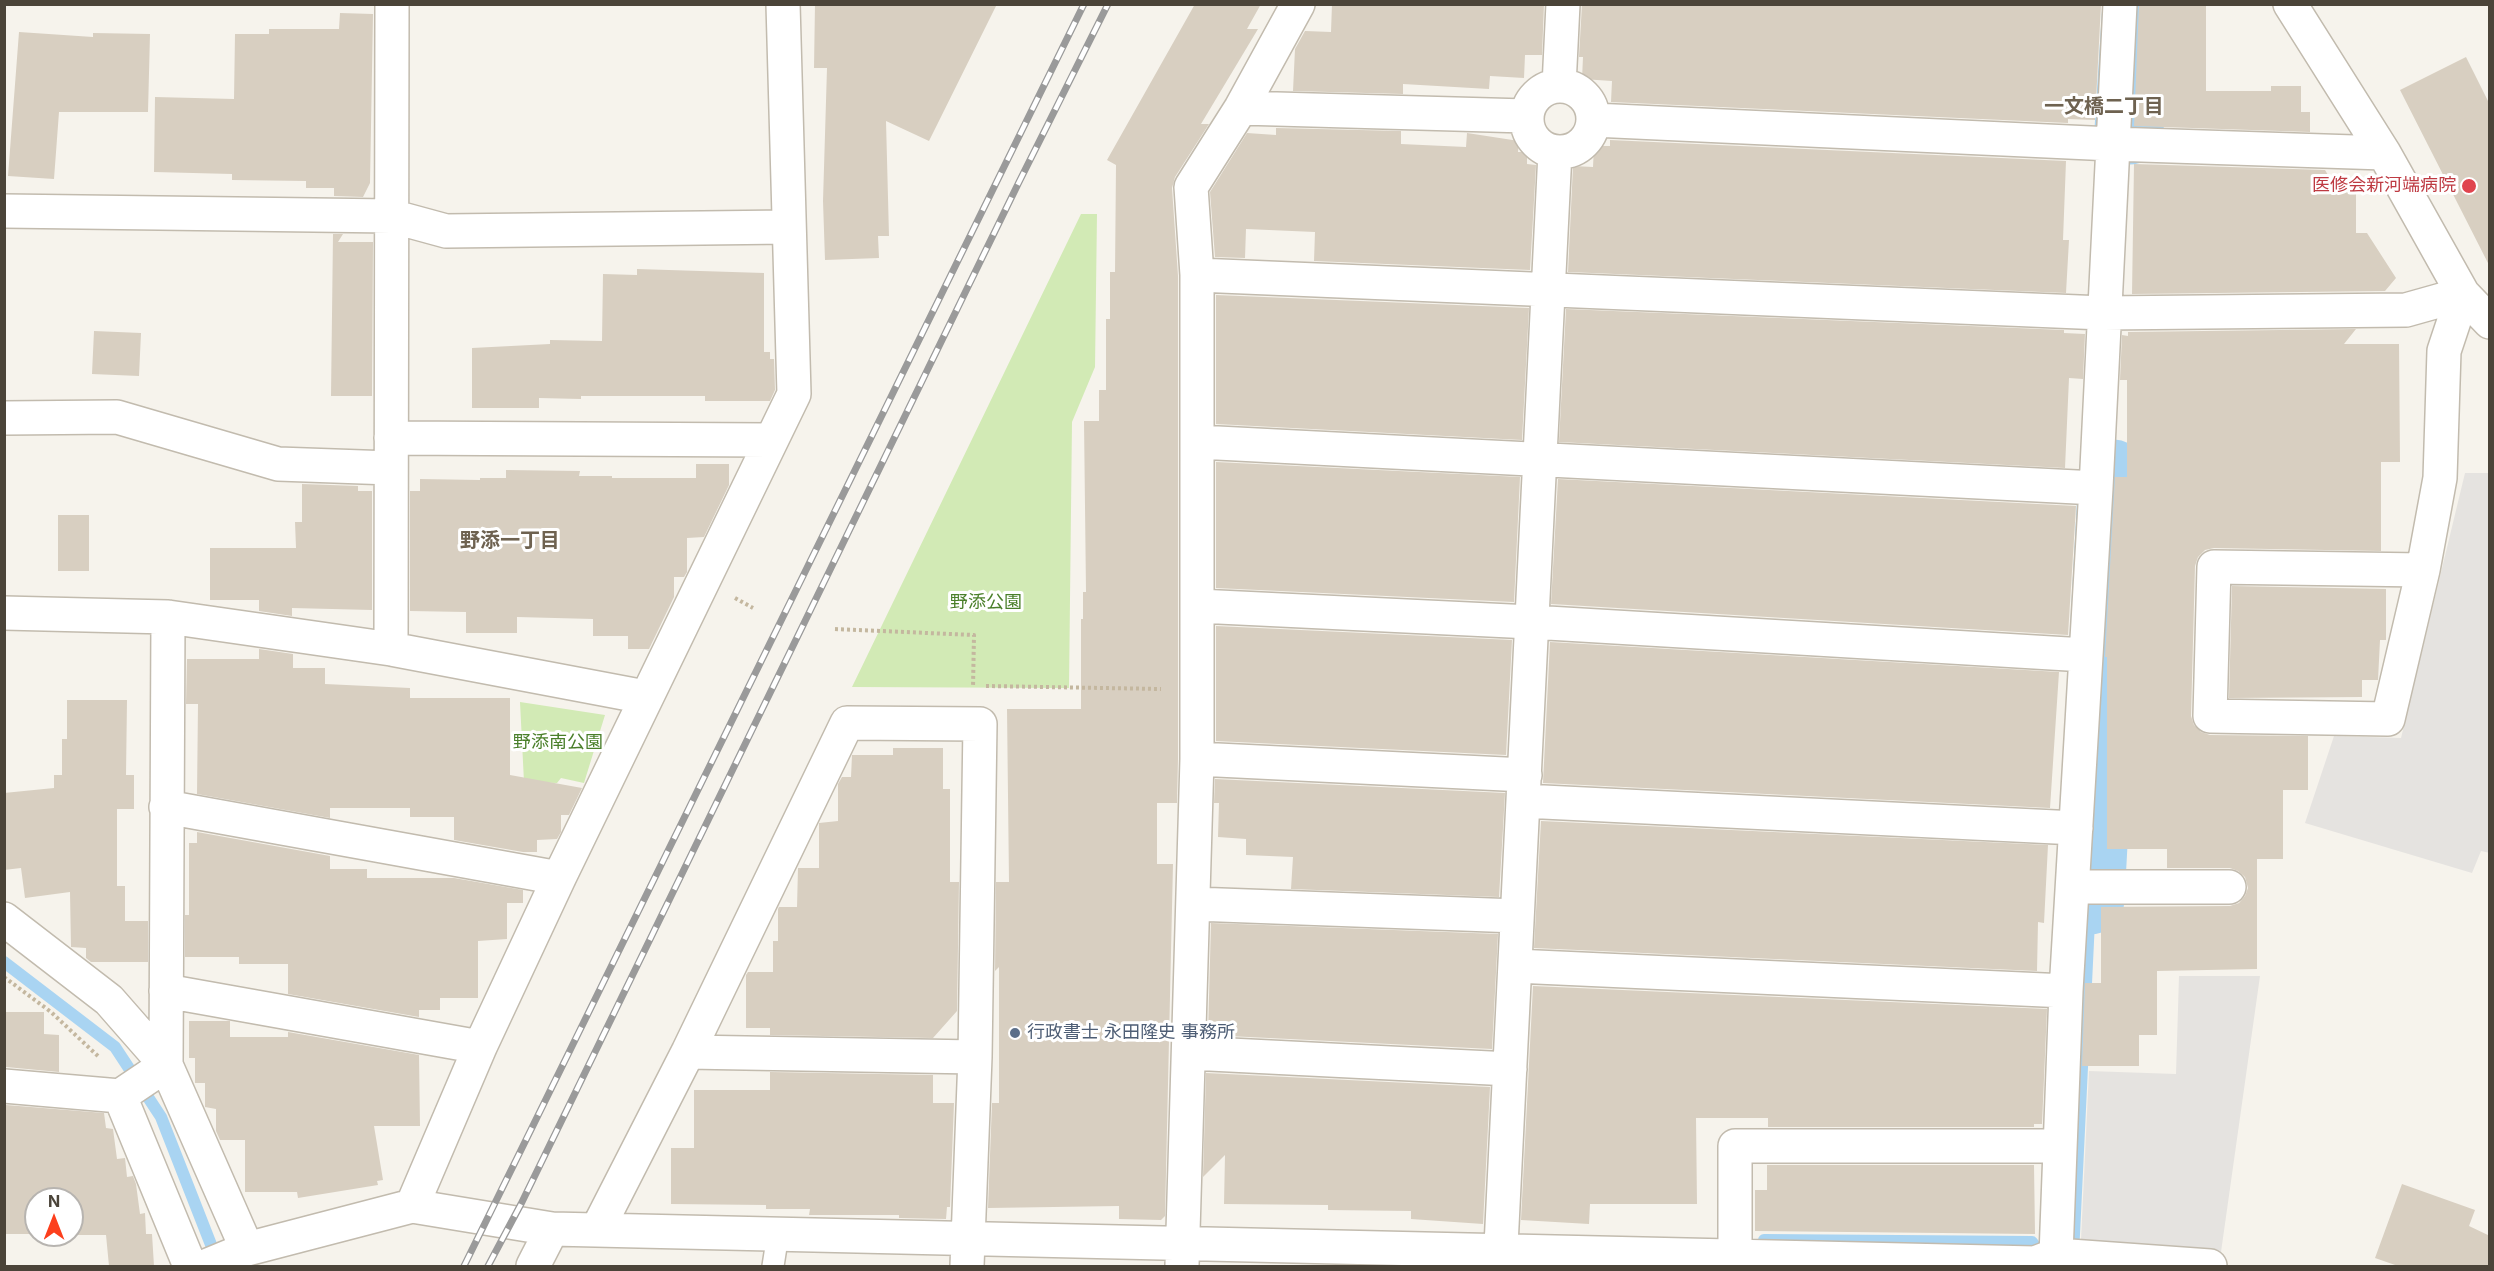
<!DOCTYPE html>
<meta charset="utf-8">
<style>
body{margin:0}
#map{position:relative;width:2494px;height:1271px;overflow:hidden;background:#f6f3ec;font-family:Inter,sans-serif}
canvas{display:block}
.frame{position:absolute;inset:0;border:6px solid #4b4439;pointer-events:none}
.north{position:absolute;left:24px;top:1187px;width:60px;height:60px;box-sizing:border-box;background:#fff;border:2px solid #b7b4b0;border-radius:50%;rotate:0deg;font-size:16px;font-weight:700;line-height:24px;text-align:center;color:#4b4439}
.north::after{content:'';display:block;margin:auto;width:21px;height:27px;background:#fc3f1d;clip-path:polygon(50% 0,100% 100%,50% 72%,0 100%)}
</style>
<div id="map">
<canvas width="2494" height="1271"></canvas>
<div class="frame"></div>
<div class="north">N</div>
</div>
<script>
const context = document.querySelector('canvas').getContext('2d');
context.lineJoin = 'round';
function fillPath(path, color) { context.fillStyle = color; context.fill(path, 'evenodd'); }
const toPath = rows => new Path2D(rows.map(r => 'M' + r).join(''));
function trace(path, color, width, dash) { context.strokeStyle = color; context.lineWidth = width; context.lineCap = dash ? 'butt' : 'round'; context.setLineDash(dash || []); context.stroke(path); }
function write(font, color, halo, rows, align = 'center') {
  context.font = font + ' Inter,"Noto Sans JP",sans-serif'; context.lineWidth = 6; context.setLineDash([]); context.textBaseline = 'middle'; context.strokeStyle = halo; context.fillStyle = color; for (const [text, x, y, turn = 0] of rows) {
    context.save(); context.translate(x, y); context.rotate((+turn || 0) * Math.PI / 180); context.textAlign = isNaN(turn) ? turn : align; if (halo) context.strokeText(text, 0, 0); context.fillText(text, 0, 0); context.restore();
  }
}
const green = toPath([
 [1081,214,1097,214,1095,367,1072,422,1069,688,852,687],
 [520,702,605,715,584,783,561,778,557,783,524,782]
]);
const parking = toPath([
 [2465,473,2490,473,2490,853,2481,851,2472,873,2305,823,2334,736,2401,738],
 [2179,976,2260,976,2221,1252,2081,1240,2089,1071,2176,1074]
]);
const stream = toPath([
 [4,962,115,1047,161,1117,217,1260],
 [1764,1240,2032,1242,2044,1258],
 [2073,1255,2090,900]
]);
const river = toPath([
 [2129,130,2137,4],
 [2090,900,2113,474]
]);
const building = toPath([
 [815,4,997,4,929,141,886,121,889,236,878,236,879,258,825,260,823,201,827,68,814,68],
 [1195,4,1261,4,1247,29,1258,29,1201,124,1209,124,1175,177,1172,188,1178,276,1178,759,1177,803,1157,803,1157,864,1173,864,1165,1216,1161,1220,1119,1219,1119,1206,988,1208,992,1103,999,1103,999,967,995,971,996,882,1009,882,1007,709,1081,709,1081,619,1083,619,1083,592,1086,592,1084,421,1099,421,1099,390,1106,390,1106,319,1110,319,1110,272,1115,272,1116,165,1107,160],
 [1332,4,1544,4,1542,55,1525,55,1524,78,1490,76,1489,89,1403,84,1403,94,1293,91,1295,49,1305,31,1331,32],
 [1582,4,2101,4,2095,120,2068,119,2068,123,1611,102,1612,81,1582,79,1583,57,1579,57],
 [2139,4,2206,4,2206,91,2271,91,2271,86,2301,86,2301,112,2310,112,2310,132,2134,126],
 [340,13,373,14,370,183,363,197,334,196,334,188,306,188,306,181,232,180,232,174,154,172,155,97,234,99,235,34,269,34,269,29,339,29],
 [19,32,93,37,93,33,150,34,148,112,59,112,54,179,8,176],
 [2466,57,2490,105,2490,267,2400,90],
 [1276,128,1401,131,1401,144,1466,147,1467,133,1519,141,1518,152,1527,152,1527,164,1536,165,1530,270,1314,261,1315,232,1246,229,1245,258,1215,257,1210,192,1247,133,1276,135],
 [1610,140,2066,161,2063,240,2069,240,2066,293,1568,272,1573,166,1593,167,1594,146,1610,146],
 [2134,164,2325,170,2331,180,2356,180,2356,233,2367,233,2396,278,2385,291,2132,294],
 [333,234,343,234,338,242,373,242,372,396,331,396],
 [637,269,764,273,764,352,770,352,770,359,774,359,775,390,770,401,705,401,705,396,581,396,581,399,539,398,539,408,472,408,472,348,550,344,550,340,602,341,603,274,637,275],
 [1216,295,1529,308,1522,440,1216,424],
 [1566,309,2064,330,2064,333,2085,334,2083,379,2069,378,2065,468,1559,442],
 [2356,329,2344,344,2399,344,2400,462,2381,462,2381,551,2214,548,2205,550,2198,557,2195,566,2191,716,2194,725,2201,732,2210,735,2308,736,2308,790,2283,790,2283,859,2257,859,2257,969,2157,971,2157,1035,2139,1035,2139,1066,2082,1066,2085,983,2101,983,2101,907,2230,906,2239,903,2245,896,2248,888,2245,877,2238,871,2230,868,2167,868,2167,849,2107,849,2107,657,2105,657,2115,477,2127,477,2127,380,2120,380,2122,335,2128,336,2128,332],
 [94,331,141,333,139,376,92,374],
 [1216,462,1520,477,1514,602,1216,588],
 [696,464,729,464,729,485,704,537,687,538,687,572,684,577,674,577,674,597,649,649,628,649,628,636,593,636,593,619,517,617,517,633,466,633,466,612,410,611,410,491,420,491,420,479,480,480,480,478,506,478,506,470,580,471,579,476,612,476,612,478,696,478],
 [1558,479,2076,506,2068,635,1551,604],
 [302,484,358,486,358,491,372,491,372,610,292,608,292,616,259,611,259,600,210,600,210,548,296,548,295,522,302,522],
 [58,515,89,515,89,571,58,571],
 [2232,586,2386,589,2386,640,2380,640,2378,680,2362,680,2362,697,2229,698],
 [1216,626,1512,640,1506,755,1216,741],
 [1550,642,2059,672,2050,808,1543,783],
 [259,649,293,654,293,668,325,668,325,684,410,688,410,698,510,698,510,775,582,788,569,815,561,815,561,832,557,839,537,840,537,852,523,852,454,840,454,817,410,817,410,808,330,808,330,818,197,794,198,704,186,704,187,659,259,659],
 [67,700,127,700,126,775,134,775,134,809,117,809,117,886,125,886,125,921,148,921,148,962,91,962,86,958,86,948,71,947,70,892,25,898,21,868,4,870,4,793,54,788,54,775,62,775,62,739,67,739],
 [893,748,943,748,943,789,950,789,950,882,959,882,957,1011,933,1038,770,1035,770,1028,746,1028,746,975,748,972,773,972,773,941,778,941,778,909,779,907,797,907,798,868,819,868,819,823,838,821,838,784,842,777,851,777,852,755,893,755],
 [1215,779,1505,793,1499,897,1291,889,1293,857,1246,855,1246,839,1218,837,1219,803,1214,803],
 [1541,821,2048,845,2044,923,2038,922,2037,971,1534,948],
 [197,832,330,856,330,869,367,869,367,878,454,878,523,890,523,903,507,903,507,939,478,941,478,998,440,998,440,1010,419,1010,419,1017,288,994,288,964,239,964,239,957,185,957,185,915,189,915,189,843,197,843],
 [1211,923,1498,934,1492,1049,1208,1035],
 [1533,986,2047,1009,2042,1124,2034,1124,2034,1127,1768,1127,1768,1118,1696,1118,1697,1204,1590,1204,1589,1224,1521,1220],
 [4,1012,44,1012,44,1034,59,1035,59,1072,6,1067],
 [189,1021,230,1021,230,1037,288,1037,288,1032,419,1055,420,1126,374,1126,383,1180,377,1181,378,1185,298,1198,297,1192,245,1192,245,1140,220,1140,216,1131,216,1109,205,1107,205,1083,195,1083,195,1058,189,1058],
 [770,1072,933,1075,933,1103,954,1103,950,1207,947,1207,946,1219,899,1218,899,1215,809,1215,810,1209,766,1209,766,1205,671,1204,671,1148,694,1148,694,1090,770,1090],
 [1206,1073,1490,1087,1483,1224,1411,1219,1411,1211,1328,1210,1328,1205,1224,1204,1225,1155,1203,1177],
 [6,1105,104,1113,106,1128,113,1129,117,1159,125,1158,127,1177,133,1176,136,1184,140,1214,145,1213,146,1234,152,1234,154,1266,109,1266,106,1235,72,1235,72,1199,36,1199,36,1234,4,1234],
 [1767,1165,2034,1165,2035,1234,1755,1231,1755,1190,1767,1190],
 [2402,1184,2475,1210,2469,1226,2490,1236,2490,1266,2398,1266,2375,1258]
]);
const path = toPath([
 [735,598,753,608],
 [835,629,974,635,973,687],
 [986,686,1161,689],
 [4,977,51,1012,100,1058]
]);
const lane = toPath([
 [773,1266,778,1234]
]);
const street = toPath([
 [2290,4,2384,153,2463,294,2490,322],
 [1559,86,1563,4],
 '1527 119a33 33 0 1 1 66 0a33 33 0 1 1-66 0Z',
 [1241,108,1526,116],
 [1593,120,2112,144,2384,153],
 [4,211,391,216,446,231,788,227],
 [1197,275,2103,313,2406,310,2463,294,2444,351,2440,478,2423,570,2214,567,2210,716,2388,719,2423,570],
 [4,418,117,417,278,464,391,468],
 [391,438,769,440],
 [1198,442,2096,488],
 [1198,606,1531,622,2085,655],
 [4,613,168,617,391,649,645,697],
 [391,649,392,4],
 [1197,759,1525,775],
 [1523,801,2076,828],
 [166,807,559,878],
 [2073,887,2229,887],
 [1194,904,1517,916],
 [4,919,109,1000,166,1065,247,1249],
 [1515,966,2066,991],
 [166,991,480,1047],
 [688,1052,975,1057],
 [1190,1053,1510,1069],
 [4,1086,120,1096,190,1266],
 [120,1096,166,1065,168,617],
 [412,1206,480,1047,559,878,794,394,783,4],
 [597,1230,688,1052,847,723,980,724,975,1057,967,1266],
 [2056,1255,2210,1266],
 [1735,1257,1735,1146,2059,1146],
 [1182,1265,1197,759,1197,275,1191,187,1241,108,1298,4],
 [206,1266,247,1249,412,1206,552,1229,2035,1263],
 [533,1266,552,1229],
 [1500,1266,1555,152],
 [2035,1266,2035,1263,2056,1255,2066,991,2096,488,2120,4]
]);
const rail = toPath([
 [464,1266,1084,4],
 [488,1266,521,1204,1019,182,1108,4]
]);
const markers = [
 [2469,186,8,"#e0444e"],
 [1015,1033,6,"#5c6f8a"]
];
const healthNames = [
 ["医修会新河端病院",2456,186]
];
const parkNames = [
 ["野添公園",986,603],
 ["野添南公園",558,743]
];
const serviceNames = [
 ["行政書士 永田隆史 事務所",1027,1033]
];
const neighbourhoodNames = [
 ["一文橋二丁目",2104,107],
 ["野添一丁目",510,541]
];
fillPath(green, '#d2eab5');
fillPath(parking, '#e5e3e0');
trace(stream, '#a9d4f2', 12);
trace(river, '#a9d4f2', 69);
fillPath(building, '#d8cfc1');
trace(lane, '#c2bbae', 24);
trace(street, '#c2bbae', 36);
trace(path, '#c4b79f', 4, [3, 3]);
trace(lane, '#fff', 21);
trace(street, '#fff', 33);
trace(rail, '#9a9a9a', 7);
trace(rail, '#fff', 4.5, [14]);
for (const [x, y, r, color] of markers) { const dot = new Path2D(); dot.arc(x, y, r, 0, 2 * Math.PI); context.fillStyle = color; context.fill(dot); trace(dot, '#fff', 2); }
write('18px', '#be3a42', '#fff', healthNames, 'right');
write('18px', '#4a7f2a', '#fff', parkNames);
write('18px', '#4e5e75', '#fff', serviceNames, 'left');
write('bold 20px', '#6e6250', '#fff', neighbourhoodNames);
</script>
